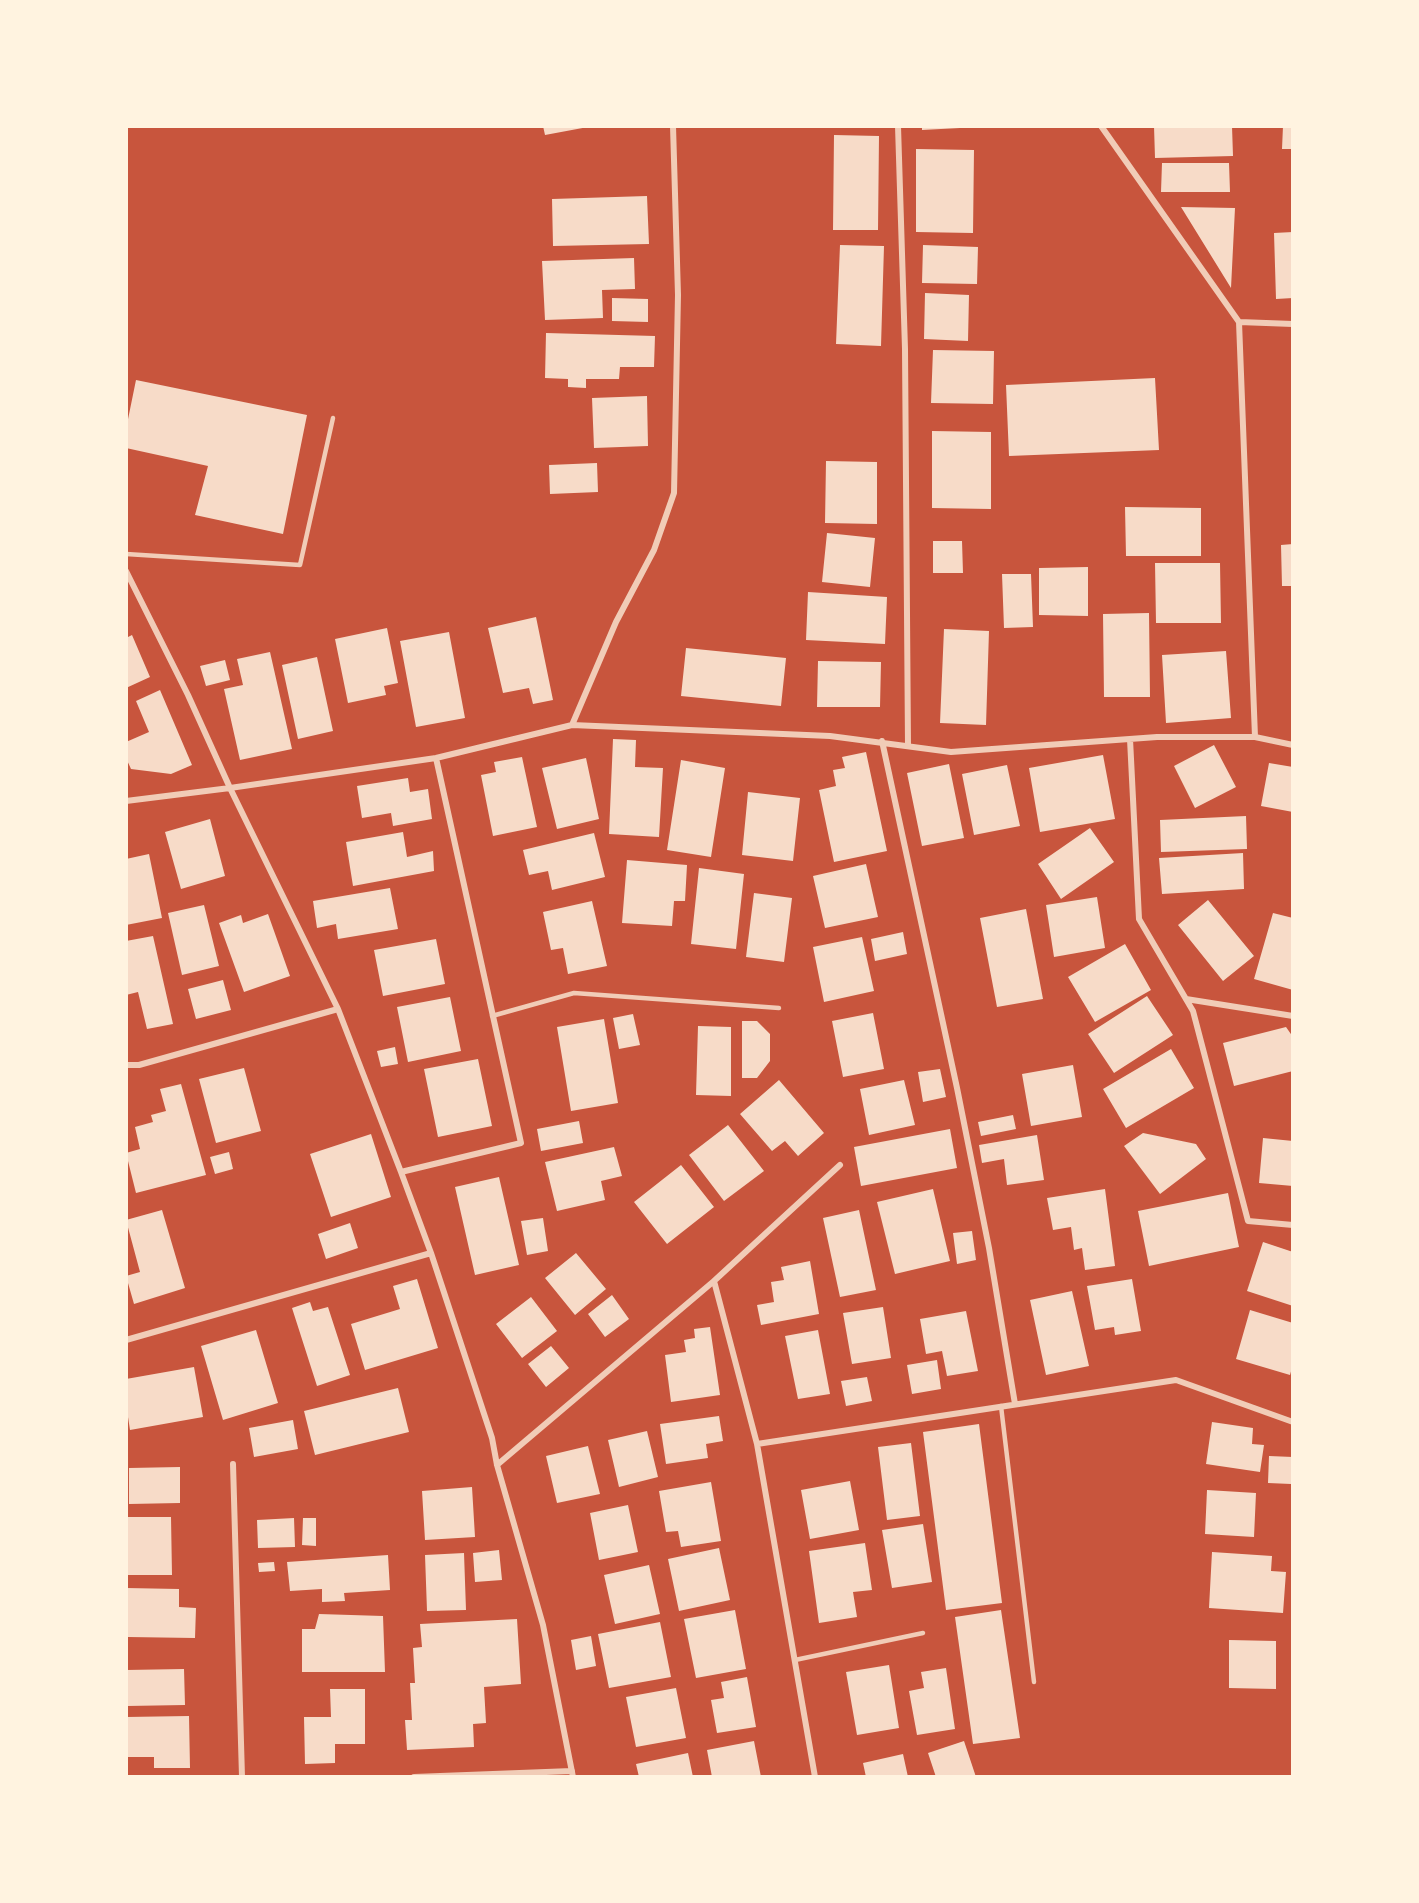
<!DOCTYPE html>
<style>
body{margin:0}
#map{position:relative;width:1419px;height:1903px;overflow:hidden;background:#c8553d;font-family:Quicksand,sans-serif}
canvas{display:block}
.frame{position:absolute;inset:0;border:128px solid #fff3e0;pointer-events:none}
</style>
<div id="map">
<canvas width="1419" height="1903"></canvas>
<div class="frame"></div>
</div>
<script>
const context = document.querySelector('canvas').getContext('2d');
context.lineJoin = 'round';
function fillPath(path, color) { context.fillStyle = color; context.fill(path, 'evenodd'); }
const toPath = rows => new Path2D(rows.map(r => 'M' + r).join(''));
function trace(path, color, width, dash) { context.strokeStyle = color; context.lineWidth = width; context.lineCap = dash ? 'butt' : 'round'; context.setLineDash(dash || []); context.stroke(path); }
const building = toPath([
 [543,126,588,126,588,127,545,135],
 [922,126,960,126,960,128,922,130],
 [1154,126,1232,126,1233,156,1155,158],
 [1283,126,1293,126,1293,149,1282,149],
 [834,135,879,136,878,230,833,230],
 [916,149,974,150,973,233,916,232],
 [1162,163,1229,163,1230,192,1161,192],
 [647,196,649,244,553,246,552,199],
 [1181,207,1235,208,1231,288],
 [1293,232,1293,298,1276,299,1274,233],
 [840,245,884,246,881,346,836,344],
 [923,245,978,247,977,284,922,283],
 [634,258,635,289,602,290,603,318,545,320,542,261],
 [925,293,969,295,968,341,924,339],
 [612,298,648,299,648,322,612,321],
 [546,333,655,336,654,367,620,367,619,379,586,379,586,388,568,387,568,379,545,378],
 [933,350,994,351,993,404,931,403],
 [1155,378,1159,450,1009,456,1006,385],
 [136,380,307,415,283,534,195,515,208,466,126,448,126,429],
 [647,396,648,446,594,448,592,398],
 [932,431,991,432,991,509,932,508],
 [826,461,877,462,877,524,825,523],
 [597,463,598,492,550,494,549,465],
 [1125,507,1201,508,1201,556,1126,556],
 [827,533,875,538,870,587,822,582],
 [933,541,962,541,963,573,933,573],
 [1293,544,1293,586,1282,586,1281,545],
 [1155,563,1220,563,1221,623,1156,623],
 [1088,567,1088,616,1039,615,1039,568],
 [1002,574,1031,574,1033,627,1004,628],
 [808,592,887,597,885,644,806,640],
 [1149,613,1150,697,1104,697,1103,614],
 [536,617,553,700,533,704,529,688,503,693,488,628],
 [387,628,398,683,384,686,386,695,348,703,335,639],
 [944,629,989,631,986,725,940,723],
 [449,632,465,718,416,727,400,641],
 [132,635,150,677,126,688,126,638],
 [686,648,786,658,781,706,681,696],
 [1226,651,1231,718,1166,723,1162,655],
 [270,652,292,749,240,760,224,689,243,685,237,659],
 [317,657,333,731,298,739,282,665],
 [225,660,230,680,206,686,200,666],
 [818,661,881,662,880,707,817,707],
 [160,690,192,765,171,774,131,769,126,758,126,742,149,732,136,701],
 [613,739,636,740,635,767,663,768,659,837,609,834],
 [1214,745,1236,787,1195,808,1174,766],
 [866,752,887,851,834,862,819,790,836,786,833,770,845,768,842,757],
 [1103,755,1115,819,1040,832,1029,768],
 [522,757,537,827,493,836,481,775,496,772,494,762],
 [586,758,599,819,557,829,542,768],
 [681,760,725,768,711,857,667,850],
 [1269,763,1293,767,1293,812,1261,806],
 [949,764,964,838,922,846,907,773],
 [1007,765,1020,826,974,835,962,774],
 [408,778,410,792,428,789,432,819,393,826,391,813,362,818,357,786],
 [748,792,800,798,793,861,742,855],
 [1246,816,1247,849,1161,852,1160,820],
 [210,819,225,876,181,889,165,832],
 [1090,828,1114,862,1061,899,1038,864],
 [403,832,407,857,433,851,434,871,353,886,346,842],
 [594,833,605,877,552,890,548,871,529,875,523,850],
 [1243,853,1244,889,1162,894,1159,858],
 [149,854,162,918,126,925,126,859],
 [627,860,687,865,685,901,674,901,672,926,622,923],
 [866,864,878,917,825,928,813,876],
 [699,868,744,874,736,949,691,944],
 [390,888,398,929,338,939,336,924,317,928,313,901],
 [754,893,792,898,784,962,746,957],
 [1097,897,1105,948,1054,957,1046,905],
 [1208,900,1254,956,1223,981,1178,925],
 [592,901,607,966,568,974,563,948,551,950,543,912],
 [204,905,219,966,182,975,168,913],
 [1026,909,1043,999,997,1007,980,918],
 [1273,913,1293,918,1293,990,1254,979],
 [268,914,290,976,244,992,219,923,241,915,243,923],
 [903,932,907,954,875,961,871,939],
 [153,936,173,1024,147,1029,138,992,126,995,126,941],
 [862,937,874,991,824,1002,813,947],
 [436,939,445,984,383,996,374,950],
 [1125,944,1151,990,1095,1022,1068,977],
 [223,980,231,1010,196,1019,188,989],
 [1147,996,1173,1035,1114,1073,1088,1034],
 [450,997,461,1051,408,1062,397,1007],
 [873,1013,884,1069,843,1077,832,1021],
 [633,1014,640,1045,619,1049,613,1018],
 [604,1019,618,1103,571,1111,557,1027],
 [742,1021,757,1021,770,1034,770,1061,757,1078,742,1078],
 [698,1026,731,1027,731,1096,696,1095],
 [1286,1027,1293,1037,1293,1071,1234,1086,1223,1043],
 [395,1047,398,1064,381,1067,377,1051],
 [1171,1049,1194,1088,1126,1128,1103,1089],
 [478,1059,492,1126,438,1137,424,1069],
 [1073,1065,1082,1117,1031,1126,1022,1074],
 [244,1068,261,1131,216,1143,199,1079],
 [940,1069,946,1097,923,1102,918,1072],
 [779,1080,824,1133,798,1156,785,1141,772,1151,740,1114],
 [904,1080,915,1125,869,1135,860,1089],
 [181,1084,206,1175,136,1193,126,1153,140,1149,135,1127,153,1122,151,1115,166,1111,160,1089],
 [1013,1115,1016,1129,981,1136,978,1122],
 [579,1121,583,1143,541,1151,537,1129],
 [728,1125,764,1171,724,1201,689,1155],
 [950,1129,957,1168,861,1186,854,1147],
 [1143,1133,1196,1144,1206,1159,1160,1194,1124,1146],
 [371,1134,391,1197,331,1217,310,1154],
 [1037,1135,1044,1180,1007,1185,1004,1159,982,1163,979,1145],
 [1263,1138,1293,1141,1293,1186,1259,1183],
 [614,1147,622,1176,601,1181,605,1200,557,1211,545,1162],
 [229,1152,233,1169,215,1174,210,1157],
 [681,1165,714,1207,667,1244,634,1202],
 [499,1177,519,1265,475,1275,455,1187],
 [933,1189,950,1261,895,1274,877,1202],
 [1105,1189,1115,1266,1085,1270,1082,1248,1074,1250,1071,1227,1053,1230,1047,1198],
 [1228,1193,1239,1247,1149,1266,1138,1211],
 [162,1210,185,1288,134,1304,126,1276,140,1272,126,1220],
 [859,1210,876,1290,840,1297,823,1218],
 [543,1218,548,1251,527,1255,521,1221],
 [350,1223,358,1248,326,1259,318,1234],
 [972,1231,976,1260,957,1264,953,1233],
 [1263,1242,1293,1252,1293,1306,1247,1291],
 [576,1253,606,1289,575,1315,545,1278],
 [810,1261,819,1314,761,1325,757,1305,774,1302,771,1282,784,1280,781,1267],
 [417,1279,438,1348,365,1370,351,1324,400,1309,393,1286],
 [1132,1279,1141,1331,1115,1335,1114,1327,1095,1330,1087,1286],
 [1072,1291,1089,1366,1046,1375,1030,1300],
 [612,1295,629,1319,605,1337,588,1314],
 [531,1297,557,1331,522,1358,496,1324],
 [310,1302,313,1311,328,1307,350,1375,317,1386,292,1308],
 [883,1307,891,1358,852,1364,843,1313],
 [1250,1310,1293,1323,1293,1364,1290,1375,1236,1359],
 [966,1311,978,1371,947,1376,942,1351,926,1354,920,1319],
 [710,1327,720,1395,671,1402,665,1355,686,1352,684,1340,695,1338,694,1329],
 [256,1330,278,1403,223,1420,201,1346],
 [818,1330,830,1394,798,1399,785,1336],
 [551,1346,569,1368,546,1387,528,1364],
 [937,1360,941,1389,912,1394,907,1365],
 [194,1367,203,1417,130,1430,126,1404,126,1379],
 [867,1377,872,1401,846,1406,841,1381],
 [398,1388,409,1432,315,1455,304,1411],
 [719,1416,723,1441,706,1444,708,1458,666,1464,660,1424],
 [293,1420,298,1449,254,1457,249,1428],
 [1212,1422,1253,1428,1252,1444,1264,1445,1260,1472,1206,1464],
 [979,1424,1002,1603,946,1610,923,1432],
 [647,1431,658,1477,619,1487,608,1440],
 [911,1443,920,1516,887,1520,878,1447],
 [588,1446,600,1494,557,1503,546,1456],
 [1269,1456,1293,1457,1291,1484,1268,1483],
 [180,1467,180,1503,129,1504,129,1468],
 [850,1481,859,1530,810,1539,801,1490],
 [711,1482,721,1541,681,1547,678,1531,666,1532,659,1491],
 [472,1487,475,1537,425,1540,422,1491],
 [1207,1490,1256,1493,1254,1537,1205,1534],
 [628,1505,638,1552,599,1560,590,1513],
 [126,1517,171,1517,172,1575,126,1575],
 [294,1518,295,1547,258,1548,257,1520],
 [303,1518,316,1518,316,1546,302,1545],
 [923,1524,932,1582,892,1588,882,1530],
 [865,1543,872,1590,853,1592,857,1617,819,1623,809,1551],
 [719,1548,730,1600,679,1611,668,1559],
 [499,1550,502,1580,475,1582,473,1553],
 [1212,1552,1272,1556,1271,1571,1286,1572,1283,1613,1209,1608],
 [464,1553,466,1610,427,1611,425,1555],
 [388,1555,390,1590,344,1593,345,1601,322,1602,322,1589,290,1591,287,1562],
 [274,1562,275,1571,259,1572,258,1563],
 [649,1565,660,1614,615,1624,604,1575],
 [126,1588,179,1589,179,1607,196,1608,195,1638,128,1637,128,1656,126,1656],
 [735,1610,746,1669,696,1678,684,1619],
 [1001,1610,1020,1738,973,1744,955,1617],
 [319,1614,383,1616,385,1672,302,1672,302,1629,315,1629],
 [517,1619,521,1684,484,1687,486,1723,473,1724,474,1747,407,1750,405,1720,412,1720,410,1683,415,1683,413,1648,422,1647,420,1624],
 [660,1622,671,1677,609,1688,598,1634],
 [591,1636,596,1666,576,1670,571,1640],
 [1229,1640,1276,1641,1276,1689,1229,1688],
 [889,1665,899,1728,857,1735,846,1672],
 [946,1668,955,1729,917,1735,909,1691,924,1688,921,1672],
 [184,1669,185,1705,127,1706,126,1670],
 [747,1677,756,1727,717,1733,711,1700,724,1698,721,1682],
 [676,1688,686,1738,636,1747,626,1697],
 [330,1689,365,1689,365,1744,335,1744,335,1763,305,1764,304,1717,331,1717],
 [189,1716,190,1768,154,1768,154,1757,126,1757,126,1717],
 [754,1741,761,1777,712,1777,707,1750],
 [964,1741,976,1777,936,1777,928,1753],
 [688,1753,693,1777,639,1777,636,1764],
 [903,1754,908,1777,866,1777,863,1763]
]);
const service = toPath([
 [126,554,300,565,333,418],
 [492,1016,574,993,779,1008],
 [1001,1406,1034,1682],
 [795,1660,923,1633]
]);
const minor = toPath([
 [898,126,905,349,908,746],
 [1101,126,1239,322,1255,737],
 [1239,322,1293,324],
 [126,571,188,695,230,788,338,1009,401,1172,431,1253,492,1438,497,1465,543,1625,573,1777],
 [572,725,616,622,654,550,674,493,678,295,673,126],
 [1130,739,1139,919,1193,1011,1248,1221,1293,1225],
 [882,741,957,1088,989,1248,1015,1404],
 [126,801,230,788,436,758,572,725,830,736,951,752,1157,737,1255,737,1293,745],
 [1186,999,1293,1016],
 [126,1065,139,1065,338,1009],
 [401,1172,521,1143,436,758],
 [714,1281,840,1165],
 [126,1340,431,1253],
 [757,1444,815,1777],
 [233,1464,242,1777],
 [497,1465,714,1281,757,1444,1176,1380,1293,1422],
 [414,1777,572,1771]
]);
fillPath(building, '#f7dbc8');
trace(service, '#f1ccb7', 4.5);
trace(minor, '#f1ccb7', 6);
</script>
